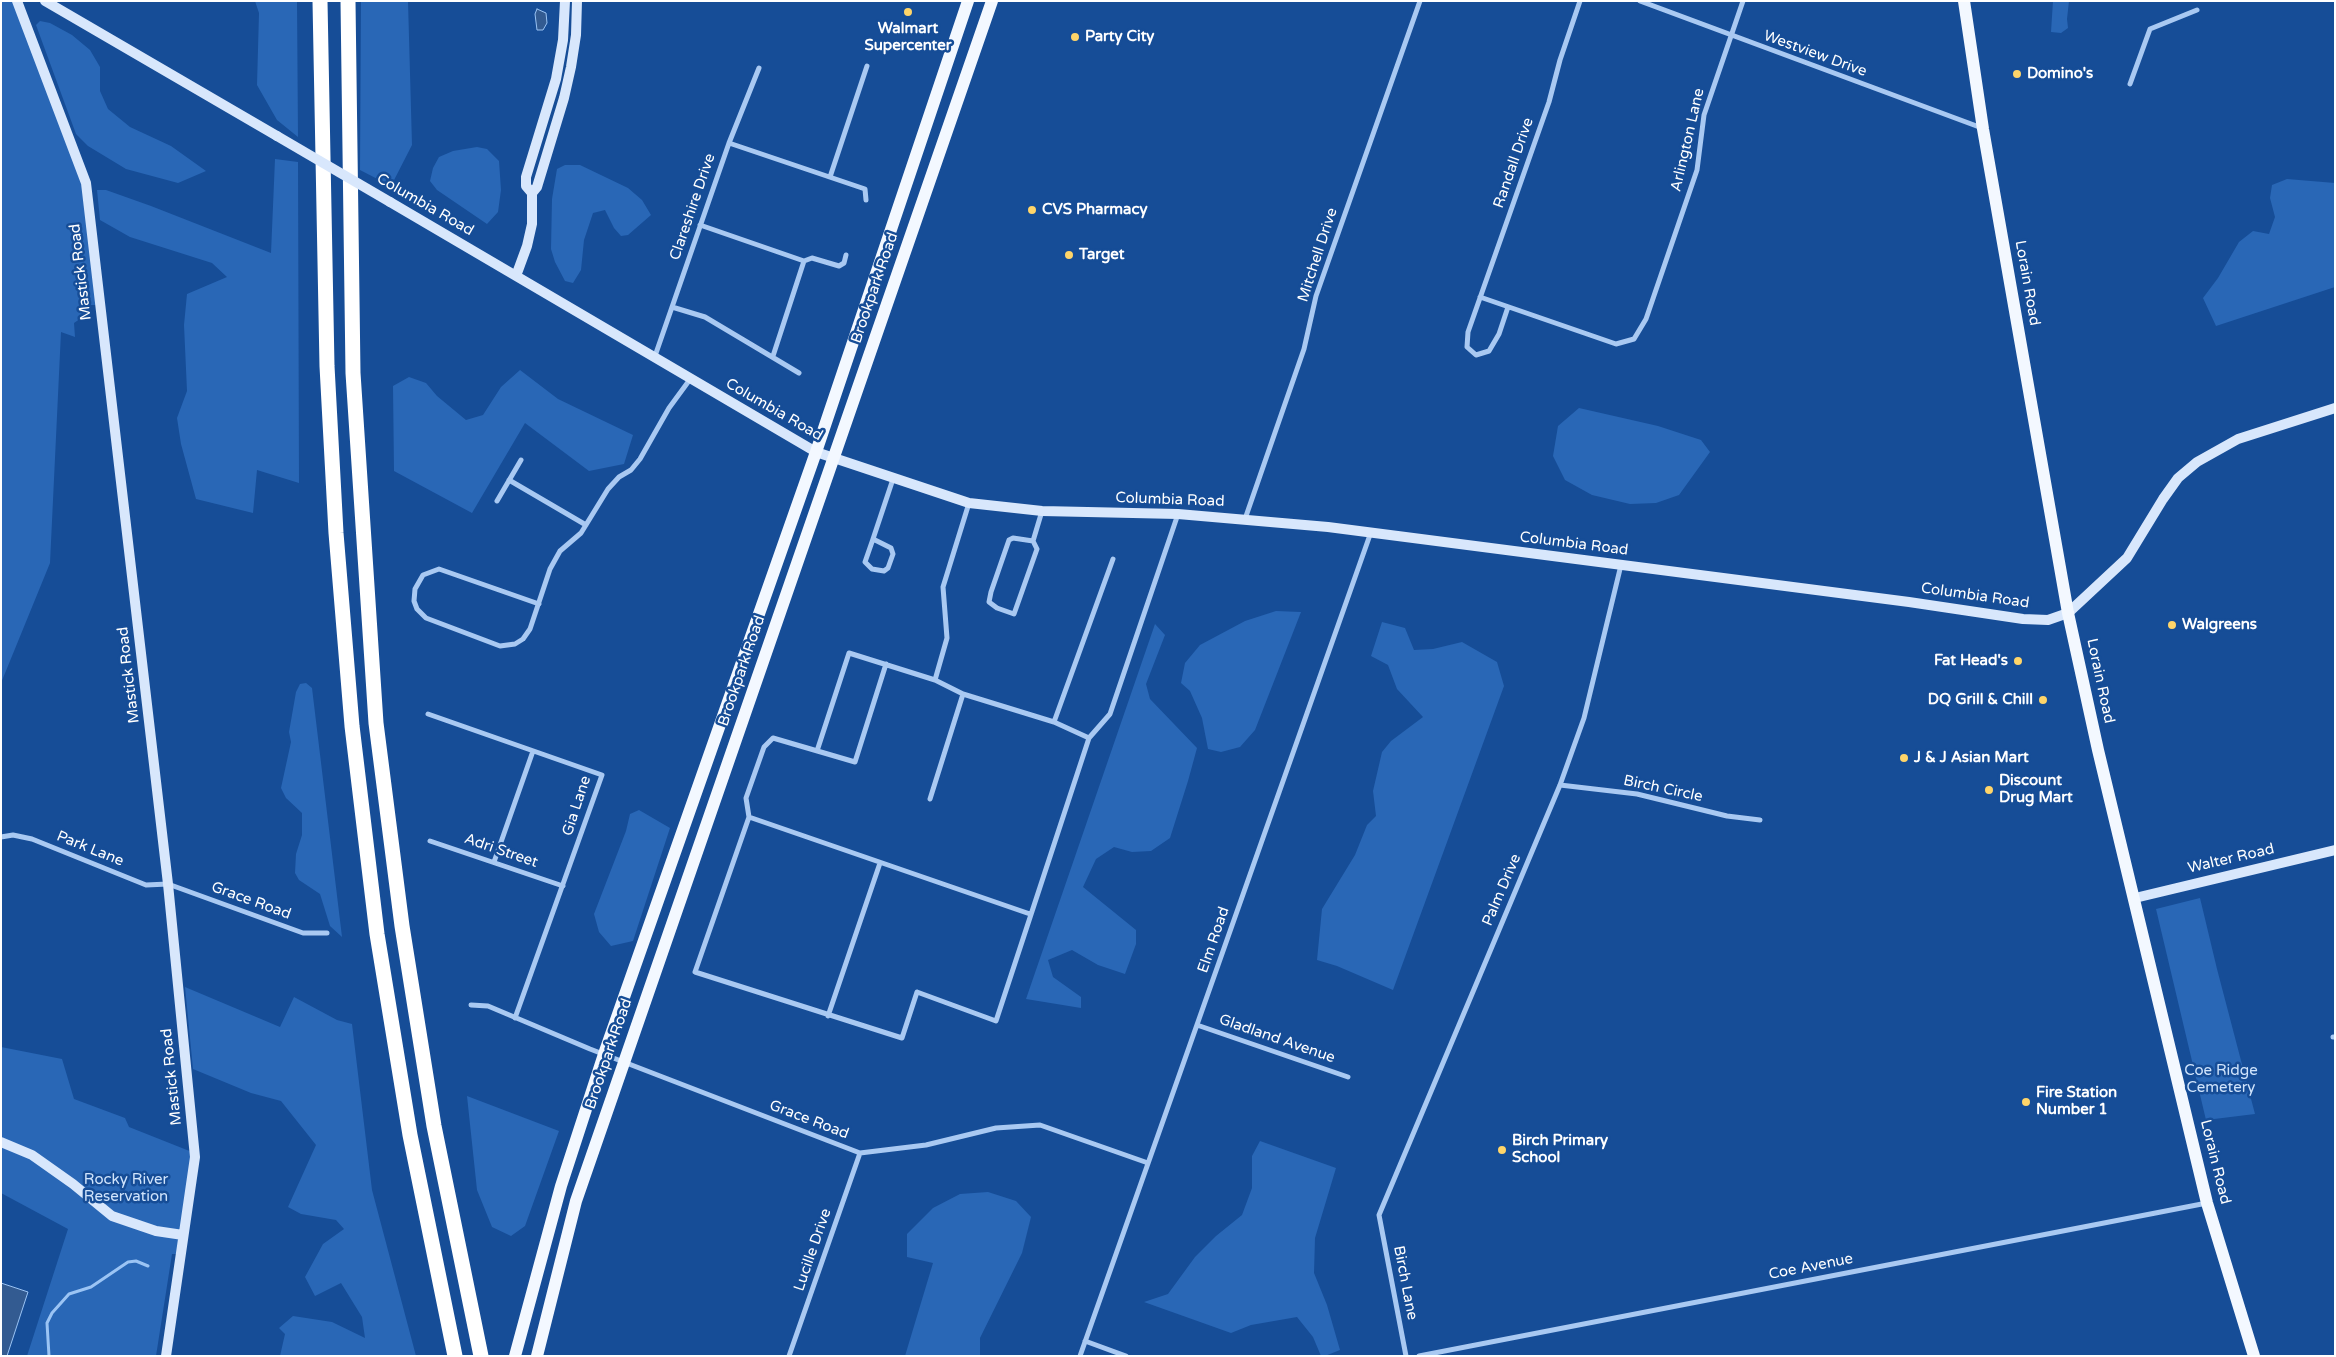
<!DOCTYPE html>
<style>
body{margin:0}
#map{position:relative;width:2336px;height:1357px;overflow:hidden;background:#164d97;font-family:"Varela Round",sans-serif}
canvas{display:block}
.frame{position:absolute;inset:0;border:2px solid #fff;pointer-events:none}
</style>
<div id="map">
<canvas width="2336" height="1357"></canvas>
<div class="frame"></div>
</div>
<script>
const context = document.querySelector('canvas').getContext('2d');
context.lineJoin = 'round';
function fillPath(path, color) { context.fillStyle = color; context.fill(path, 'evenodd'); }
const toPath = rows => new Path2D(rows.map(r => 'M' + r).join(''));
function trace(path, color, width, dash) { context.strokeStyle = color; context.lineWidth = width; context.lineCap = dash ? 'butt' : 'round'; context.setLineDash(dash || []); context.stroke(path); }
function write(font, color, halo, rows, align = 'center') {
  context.font = font + ' "Varela Round",sans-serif'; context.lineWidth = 5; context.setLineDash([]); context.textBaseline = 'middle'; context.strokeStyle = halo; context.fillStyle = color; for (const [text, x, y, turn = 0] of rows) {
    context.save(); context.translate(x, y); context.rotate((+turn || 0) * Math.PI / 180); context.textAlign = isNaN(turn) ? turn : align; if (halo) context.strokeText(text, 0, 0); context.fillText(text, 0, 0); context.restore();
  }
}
const green = toPath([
 [1,1,14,1,83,182,97,305,90,305,90,312,74,323,75,337,61,332,50,563,1,683],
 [255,1,297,1,298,137,277,120,257,85,259,13],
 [361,1,408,1,412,145,391,186,360,170],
 [2053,1,2069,1,2067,19,2068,28,2061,33,2051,32],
 [40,21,50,23,72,35,90,50,100,67,100,91,108,109,130,127,171,146,206,171,178,183,126,169,88,146,76,134,36,25],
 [477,147,487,149,499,161,501,190,498,212,487,224,437,190,430,181,433,168,439,157,453,151],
 [275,159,298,162,299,483,257,470,253,513,196,499,181,444,177,418,187,391,184,325,187,294,227,277,212,263,130,237,100,220,97,190,106,190,151,206,271,253],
 [565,165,580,165,628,188,642,200,651,215,628,235,621,236,614,228,605,210,593,213,584,240,581,270,573,283,565,281,555,262,551,249,552,199,557,169],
 [2287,179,2335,183,2335,287,2216,326,2203,298,2218,278,2239,242,2253,231,2269,234,2275,217,2270,198,2272,185],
 [520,370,558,399,633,435,624,464,589,471,525,423,472,513,394,471,393,386,409,377,426,383,437,396,466,420,483,415,501,387],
 [1579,408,1658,426,1701,440,1710,452,1679,495,1656,503,1630,504,1592,495,1565,480,1553,456,1558,426],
 [1276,611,1301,612,1255,730,1240,747,1221,752,1208,749,1202,718,1190,691,1181,683,1185,663,1200,645,1245,621],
 [1382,622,1405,628,1414,650,1433,649,1462,642,1497,662,1504,686,1393,990,1337,966,1317,960,1322,909,1355,855,1367,825,1376,816,1373,791,1382,752,1391,741,1423,717,1397,689,1388,665,1371,656],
 [1155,624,1165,635,1146,684,1150,699,1197,748,1188,781,1170,838,1151,851,1132,852,1114,847,1096,859,1083,887,1136,930,1136,944,1125,974,1098,965,1072,950,1048,960,1053,977,1081,997,1081,1008,1026,999],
 [306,683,312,688,342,937,330,926,320,894,299,880,295,873,296,854,302,835,302,813,286,798,281,788,291,742,289,732,296,692,300,684],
 [639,810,670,828,633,941,611,946,599,932,594,914,626,831,630,814],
 [2200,898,2217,969,2255,1114,2206,1120,2156,909],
 [185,987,280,1027,294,997,337,1020,352,1024,372,1190,416,1356,280,1356,285,1334,279,1328,293,1316,332,1322,365,1338,362,1317,341,1283,315,1296,305,1277,323,1244,344,1229,336,1220,301,1214,288,1207,316,1145,281,1101,251,1093,193,1069],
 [1,1047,62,1059,74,1099,125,1118,129,1127,192,1152,178,1254,172,1254,156,1356,27,1356,68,1229,1,1193],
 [467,1096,559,1131,525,1226,511,1236,492,1227,477,1190],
 [1260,1141,1336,1168,1315,1238,1314,1273,1327,1305,1340,1350,1325,1356,1321,1356,1313,1337,1297,1317,1251,1325,1231,1333,1144,1302,1168,1294,1195,1257,1216,1236,1242,1215,1252,1188,1252,1156],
 [988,1192,1016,1201,1031,1217,1022,1253,980,1338,980,1356,905,1356,933,1263,907,1257,907,1234,933,1208,960,1194]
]);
const water = toPath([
 [537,9,546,13,547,23,543,30,537,30,535,14,537,9],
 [1,1283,28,1292,7,1356,1,1356,1,1283]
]);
const stream = toPath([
 [49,1356,47,1323,52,1313,69,1294,91,1287,128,1262,136,1261,148,1266]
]);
const street = toPath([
 [1640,1,1982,128],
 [2130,84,2150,29,2197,10],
 [729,143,865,189,866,200],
 [830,177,867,66],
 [700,225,804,261,773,356],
 [804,261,812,258,839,266,844,263,846,255],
 [1480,297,1616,344,1634,339,1646,319,1697,170,1704,115,1743,1],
 [672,307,705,317,799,373],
 [1508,307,1499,334,1489,351,1476,355,1467,347,1468,332,1549,102,1560,60,1580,1],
 [655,356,729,143,759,68],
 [509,480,586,525],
 [497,501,521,460],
 [1245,519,1304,349,1316,296,1420,1],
 [873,539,891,548,893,554,888,568,884,571,872,569,865,562,873,539,893,479],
 [1033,541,1013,538,1009,540,991,592,989,602,997,608,1014,614,1037,549,1033,541,1042,511],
 [539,604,439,569,423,575,415,589,414,601,417,609,426,618,500,646,515,644,523,639,530,629,550,569,560,551,581,533,608,489,619,477,631,470,640,459,669,408,691,378],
 [886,664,855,762,773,738,764,747,746,798,749,817,695,972,902,1038,917,992,996,1021,1089,738,1110,714,1178,514],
 [935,680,947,638,943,587,969,503],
 [428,714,602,775,515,1018],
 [1054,722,1113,559],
 [817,751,849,653,935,680,963,694,1054,722,1089,738],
 [1560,785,1637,794,1727,816,1760,820],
 [930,799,963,694],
 [749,817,1030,914],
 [1,837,13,835,32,839,146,885,168,884,303,933,327,933],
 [430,841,563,886],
 [494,862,533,751],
 [471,1005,488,1006,590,1049,860,1153,926,1145,996,1128,1040,1125,1148,1163],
 [828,1016,880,863],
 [1197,1025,1348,1077],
 [2333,1037,2335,1037],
 [1085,1341,1126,1356],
 [789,1356,860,1153],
 [1080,1356,1371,532],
 [1406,1356,1379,1215,1560,785,1584,718,1621,565],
 [1419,1356,2207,1203]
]);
const secondary = toPath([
 [17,1,86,183,168,884,195,1157,166,1356],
 [45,1,277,136],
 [532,193,526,186,526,177,556,79,563,40,565,1],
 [390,202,816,452,969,503,1042,511,1178,514,1328,527,1909,602,2023,619,2048,620,2068,613,2127,558,2163,499,2178,478,2197,462,2238,439,2335,408],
 [516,276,527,246,532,224,532,193,537,187,564,98,571,67,576,35,577,1],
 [2135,898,2335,850],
 [1,1142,32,1155,73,1184,112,1216,156,1231,183,1235]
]);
const primary = toPath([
 [1964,1,1983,129,2068,613,2098,750,2207,1203,2254,1356],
 [515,1356,561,1186,604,1054,816,452,968,1],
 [537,1356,576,1201,992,1]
]);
const highway = toPath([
 [320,1,327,366,336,533,352,726,377,934,410,1135,455,1356],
 [348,1,353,373,376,723,402,926,434,1126,481,1356]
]);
const secondaryBridge = toPath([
 [277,136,390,202]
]);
const markers = [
 [908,12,5,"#ffd569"],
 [1075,37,5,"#ffd569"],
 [2017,74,5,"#ffd569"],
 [1032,210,5,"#ffd569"],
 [1069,255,5,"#ffd569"],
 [2172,625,5,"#ffd569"],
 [2018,661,5,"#ffd569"],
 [2043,700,5,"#ffd569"],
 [1904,758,5,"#ffd569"],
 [1989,790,5,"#ffd569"],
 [2026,1102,5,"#ffd569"],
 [1502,1150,5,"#ffd569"]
];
const poiNames = [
 ["Walmart",908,29,"center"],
 ["Supercenter",908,46,"center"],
 ["Party City",1085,37],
 ["Domino's",2027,74],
 ["CVS Pharmacy",1042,210],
 ["Target",1079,255],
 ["Walgreens",2182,625],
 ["Fat Head's",2008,661,"right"],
 ["DQ Grill & Chill",2033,700,"right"],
 ["J & J Asian Mart",1914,758],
 ["Discount",1999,781],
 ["Drug Mart",1999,798],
 ["Fire Station",2036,1093],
 ["Number 1",2036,1110],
 ["Birch Primary",1512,1141],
 ["School",1512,1158]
];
const streetNames = [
 ["Westview Drive",1815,54,20],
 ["Arlington Lane",1688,140,-77],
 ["Randall Drive",1514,163,-71],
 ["Columbia Road",425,205,30],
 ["Clareshire Drive",693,207,-71],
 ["Mitchell Drive",1318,255,-72],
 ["Mastick Road",81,272,-97],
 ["Lorain Road",2027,283,80],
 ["Brookpark Road",875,288,-71],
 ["Columbia Road",774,410,30],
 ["Columbia Road",1170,500,2],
 ["Columbia Road",1574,544,7],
 ["Columbia Road",1975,596,8],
 ["Brookpark Road",742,671,-71],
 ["Mastick Road",129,675,-97],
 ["Lorain Road",2100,681,78],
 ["Birch Circle",1663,789,12],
 ["Gia Lane",577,806,-72],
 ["Park Lane",90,849,22],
 ["Adri Street",501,851,19],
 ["Walter Road",2231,859,-13],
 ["Palm Drive",1502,890,-67],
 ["Grace Road",251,901,20],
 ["Elm Road",1214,940,-71],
 ["Gladland Avenue",1277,1039,19],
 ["Brookpark Road",609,1054,-71],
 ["Mastick Road",172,1077,-96],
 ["Grace Road",809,1120,21],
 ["Lorain Road",2215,1162,76],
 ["Lucille Drive",813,1250,-71],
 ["Coe Avenue",1811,1267,-11],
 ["Birch Lane",1405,1283,79]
];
const parkNames = [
 ["Coe Ridge",2221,1071],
 ["Cemetery",2221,1088],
 ["Rocky River",126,1180],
 ["Reservation",126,1197]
];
fillPath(green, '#2967b6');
fillPath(water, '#335b91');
trace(water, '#9bc4f4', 1);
trace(stream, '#9bc4f4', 3);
trace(street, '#a9c9f2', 5);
trace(secondary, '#d8e7fc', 10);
trace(primary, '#f3f8ff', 12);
trace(highway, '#fff', 15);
trace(secondaryBridge, '#d8e7fc', 10);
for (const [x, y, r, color] of markers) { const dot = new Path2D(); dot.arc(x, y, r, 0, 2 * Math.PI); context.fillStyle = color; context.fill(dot); trace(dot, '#164d97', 2); }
write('bold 15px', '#fff', '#164d97', poiNames, 'left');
write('15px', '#fff', '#164d97', streetNames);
write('15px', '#d0e4fc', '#164d97', parkNames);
</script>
